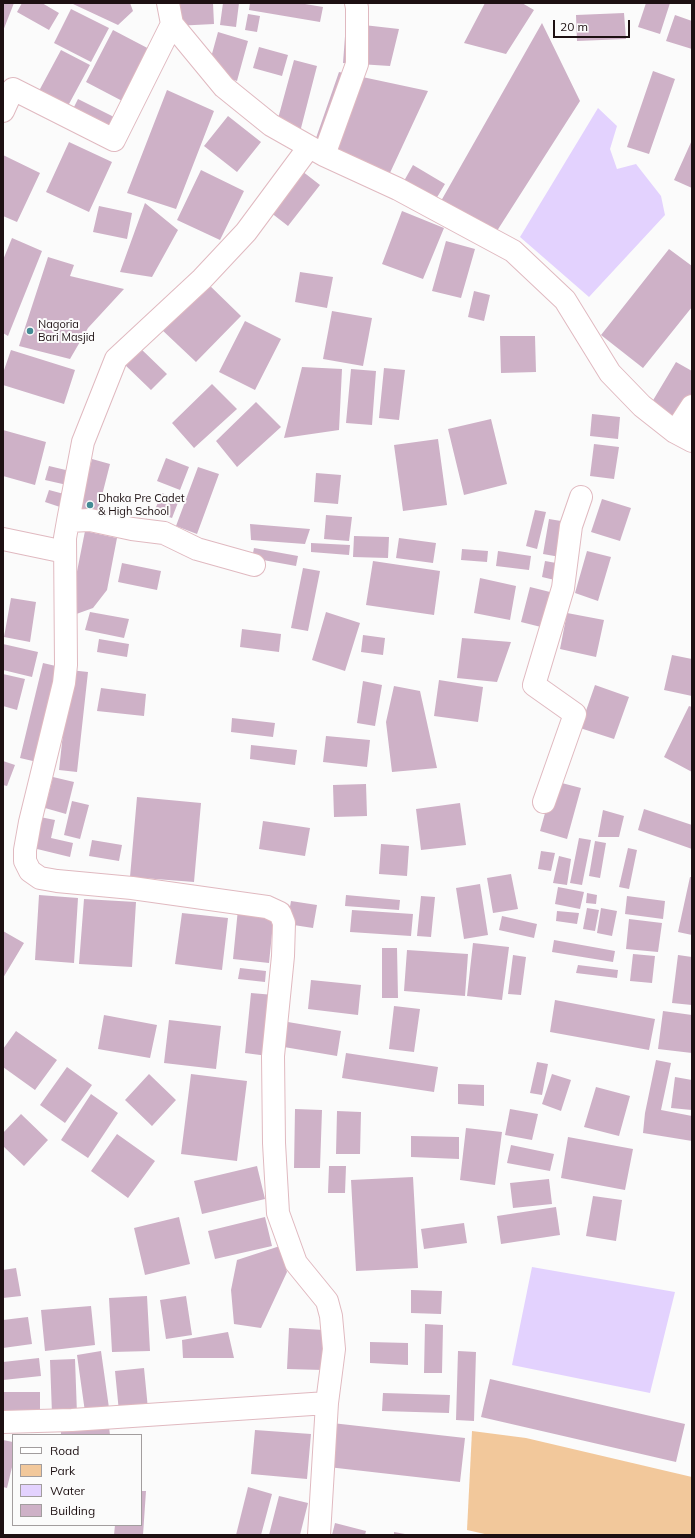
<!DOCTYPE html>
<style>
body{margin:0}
#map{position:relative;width:695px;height:1538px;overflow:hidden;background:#fbfbfb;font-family:Mulish,sans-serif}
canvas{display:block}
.frame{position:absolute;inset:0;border:4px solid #1d1012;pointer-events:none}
.legend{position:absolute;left:12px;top:1434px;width:130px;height:92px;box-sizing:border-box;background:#fbfbfb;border:1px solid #a29d9e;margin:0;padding:5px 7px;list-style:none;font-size:12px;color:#1d1012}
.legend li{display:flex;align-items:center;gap:8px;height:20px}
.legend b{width:20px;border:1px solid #a29d9e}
.scale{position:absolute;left:553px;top:20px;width:77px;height:18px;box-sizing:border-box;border:2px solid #1d1012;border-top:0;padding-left:5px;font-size:12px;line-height:14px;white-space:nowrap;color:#1d1012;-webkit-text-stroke:3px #fbfbfb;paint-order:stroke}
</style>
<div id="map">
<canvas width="695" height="1538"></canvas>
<div class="frame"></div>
<ul class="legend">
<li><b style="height:5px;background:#fff"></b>Road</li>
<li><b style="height:11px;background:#f2c89b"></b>Park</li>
<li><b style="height:11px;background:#e3d2fe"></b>Water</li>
<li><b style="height:11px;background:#ceb1c7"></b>Building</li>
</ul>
<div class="scale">20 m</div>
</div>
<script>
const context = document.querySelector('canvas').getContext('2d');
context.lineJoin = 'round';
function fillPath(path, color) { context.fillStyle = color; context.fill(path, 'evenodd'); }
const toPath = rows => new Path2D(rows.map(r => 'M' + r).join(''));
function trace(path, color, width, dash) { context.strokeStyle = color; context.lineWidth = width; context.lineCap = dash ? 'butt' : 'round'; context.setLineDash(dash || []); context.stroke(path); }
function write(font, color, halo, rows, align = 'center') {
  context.font = font + ' Mulish,sans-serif'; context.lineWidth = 4; context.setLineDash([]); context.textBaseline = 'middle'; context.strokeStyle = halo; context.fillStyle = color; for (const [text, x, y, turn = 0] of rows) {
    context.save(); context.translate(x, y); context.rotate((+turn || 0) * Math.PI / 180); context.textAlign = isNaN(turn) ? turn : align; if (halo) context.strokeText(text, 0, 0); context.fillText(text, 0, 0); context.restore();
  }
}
const green = toPath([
 [472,1431,526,1438,692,1477,692,1535,489,1535,467,1530]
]);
const water = toPath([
 [598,108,617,126,610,149,617,169,636,164,661,196,665,215,589,297,520,237],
 [532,1267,675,1292,650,1393,512,1365]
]);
const building = toPath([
 [3,3,14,3,3,31],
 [22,3,42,3,59,13,49,30,17,12],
 [73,3,130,3,133,11,118,25,73,4],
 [174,3,213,3,214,24,175,26],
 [223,3,239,3,236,27,220,25],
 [250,3,299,3,323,7,320,22,249,10],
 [485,3,522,3,534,10,506,54,464,43],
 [646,3,670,3,660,34,638,27],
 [71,9,109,28,91,62,54,43],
 [624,13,626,39,577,41,576,15],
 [248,14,260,16,257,32,245,30],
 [675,15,692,21,692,49,666,41],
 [346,23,399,29,390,66,343,63],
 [542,23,580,101,495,234,441,201],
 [113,30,155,52,128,104,86,82],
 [218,32,248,41,237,81,207,72],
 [259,47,288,55,282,76,253,68],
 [61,50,90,65,62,117,33,102],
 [294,60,317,66,300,132,276,126],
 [653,71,675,79,649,154,627,147],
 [339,72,428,91,389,175,316,138],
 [167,90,214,111,176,209,127,193],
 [78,99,120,120,110,140,68,119],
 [228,116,261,142,237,172,204,146],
 [692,140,692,188,674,180],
 [69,142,112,162,89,212,46,192],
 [3,155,40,173,17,222,3,216],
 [413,165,445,184,436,199,404,181],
 [201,170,244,191,220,240,177,220],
 [302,171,320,185,288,226,270,212],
 [145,203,178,230,152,277,120,272],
 [99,206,132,213,127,239,93,232],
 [402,211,444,228,423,279,382,264],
 [12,238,42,251,8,336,3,333,3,260],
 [446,241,475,249,461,298,432,291],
 [669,249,692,266,692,307,643,368,601,335],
 [48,257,74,265,70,276,124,289,88,328,70,359,19,346],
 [300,272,333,277,327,308,295,302],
 [205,281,241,316,196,362,160,328],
 [474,291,490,295,484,321,468,317],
 [332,311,372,318,363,366,323,359],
 [245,321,281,339,255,390,219,372],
 [500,336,535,336,536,372,501,373],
 [139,347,167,374,151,390,123,363],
 [11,350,75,370,64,404,3,385,3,373],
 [676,362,692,371,692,419,686,429,649,407],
 [302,367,342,369,339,430,284,438],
 [384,368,405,370,399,420,379,418],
 [351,369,376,371,372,425,346,423],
 [212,384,237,409,194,448,172,423],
 [256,402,281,427,237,467,216,441],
 [592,414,620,417,618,439,590,436],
 [491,419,507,484,464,495,448,429],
 [3,430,46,442,35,485,3,476],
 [438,439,447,505,403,511,394,445],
 [594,444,619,447,614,479,590,476],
 [166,458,189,467,180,490,157,481],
 [92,459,110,464,97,515,79,510],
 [49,466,70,471,67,485,45,480],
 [198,467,219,474,197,534,176,526],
 [316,473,341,475,338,504,314,502],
 [49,490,64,494,60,507,45,502],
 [162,493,179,500,172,518,154,512],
 [602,499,631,508,620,541,591,532],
 [535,510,546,512,537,549,526,546],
 [326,515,352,517,349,541,324,539],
 [549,519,567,522,560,557,543,554],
 [250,524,310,529,305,544,251,540],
 [85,531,117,538,107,590,93,608,68,617],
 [354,536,389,537,388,558,353,557],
 [399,538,436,543,433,563,396,558],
 [311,543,350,545,349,555,311,552],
 [254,548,298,556,296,566,252,558],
 [462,549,488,551,487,562,461,560],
 [498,551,531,556,529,570,496,566],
 [587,551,611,557,598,601,575,593],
 [373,561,440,571,434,615,366,605],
 [545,561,562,564,559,581,542,577],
 [122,563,161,571,157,590,118,582],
 [303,568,320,571,308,631,291,628],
 [480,578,516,586,510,620,474,613],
 [530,587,554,593,545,628,521,622],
 [11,598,36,602,30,642,4,637],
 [90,612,129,619,124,638,85,630],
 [326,612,360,623,345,671,312,660],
 [567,613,604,620,596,657,560,649],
 [242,629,281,634,279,652,240,647],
 [363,635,385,638,383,655,361,652],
 [462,638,511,642,497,682,457,678],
 [99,639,129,644,127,657,97,652],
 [3,644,38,652,32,677,3,670],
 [672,655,692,659,692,696,664,690],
 [43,663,60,667,37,762,20,758],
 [70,670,88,672,77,772,59,770],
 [3,674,25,679,17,710,3,706],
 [439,680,483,687,478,722,434,716],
 [363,681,382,685,375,726,357,723],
 [595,685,629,697,614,739,580,728],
 [394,686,420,691,437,768,392,772,386,722],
 [101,688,146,694,144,716,97,711],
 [689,706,692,707,692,772,664,757],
 [232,718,275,723,273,737,231,732],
 [326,736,370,740,367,767,323,762],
 [251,745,297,750,295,765,250,759],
 [3,761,15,765,7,786,3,785],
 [53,777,74,782,66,814,45,808],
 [554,781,581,788,567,839,540,831],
 [366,784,367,816,334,817,333,785],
 [137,797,201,803,194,882,130,877],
 [72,801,89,805,80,839,64,835],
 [460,803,466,845,421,850,416,809],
 [644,809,692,825,692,849,638,830],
 [603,810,624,816,619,837,598,837],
 [40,817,55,820,51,838,73,843,70,857,33,848],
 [263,821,310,828,305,856,259,849],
 [579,838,591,840,582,885,570,883],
 [92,840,122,845,119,861,89,856],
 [595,841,606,843,600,878,589,876],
 [381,844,409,846,407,876,379,874],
 [628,848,637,850,629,889,619,887],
 [541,851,555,853,551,871,538,869],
 [559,856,571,859,567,885,553,883],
 [511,874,518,909,493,913,487,878],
 [690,877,692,877,692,935,678,932],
 [480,884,488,935,464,939,456,888],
 [558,887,584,892,580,909,555,904],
 [587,893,597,895,596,904,586,903],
 [39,895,78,898,74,963,35,960],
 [346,895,400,900,399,910,345,906],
 [421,896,435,897,431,937,417,936],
 [627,896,665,901,663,919,625,914],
 [84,899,136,902,132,967,79,964],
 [291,901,317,905,313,928,287,924],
 [587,908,599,910,595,931,583,929],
 [601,908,617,911,612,936,597,933],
 [238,909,274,914,269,963,233,959],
 [352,910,413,914,411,936,350,932],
 [557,911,579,913,577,924,556,921],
 [182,913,228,918,222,970,175,964],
 [502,916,537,924,534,938,499,930],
 [629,919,662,923,658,952,626,949],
 [3,931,24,943,3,978],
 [554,940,615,951,613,962,552,952],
 [473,943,509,947,502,1000,467,996],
 [382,948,397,948,398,998,382,998],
 [407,950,468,954,465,996,404,991],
 [633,954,655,956,652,983,630,981],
 [513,955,526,957,521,995,508,994],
 [678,955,692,957,692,1005,672,1003],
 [578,965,618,970,617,978,576,973],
 [240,968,266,971,265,982,238,979],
 [311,980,361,985,358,1015,308,1009],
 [251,993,274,995,268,1056,245,1053],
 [555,1000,655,1019,649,1050,550,1032],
 [394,1006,420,1009,414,1052,389,1049],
 [663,1011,692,1015,692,1053,658,1049],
 [104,1015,157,1025,150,1058,98,1049],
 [169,1020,221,1026,216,1069,164,1063],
 [288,1022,341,1031,337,1056,284,1047],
 [16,1031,57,1060,35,1090,3,1067,3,1049],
 [346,1053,438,1067,434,1092,342,1078],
 [656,1060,671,1063,661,1110,692,1116,692,1141,643,1133,645,1113],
 [537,1062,548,1064,542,1095,530,1093],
 [67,1067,92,1085,65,1123,40,1105],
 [149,1074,176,1100,152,1126,125,1100],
 [191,1074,247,1081,237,1161,181,1154],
 [552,1074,571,1080,561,1111,542,1104],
 [675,1077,692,1080,692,1110,671,1108],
 [458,1084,484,1085,484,1106,458,1104],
 [596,1087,630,1096,619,1136,584,1127],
 [91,1094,118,1113,88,1158,61,1140],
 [295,1109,322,1110,320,1168,294,1168],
 [510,1109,538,1114,532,1140,505,1135],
 [337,1111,361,1112,360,1154,336,1154],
 [21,1114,48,1140,24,1166,3,1146,3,1133],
 [466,1128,502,1132,495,1185,460,1180],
 [117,1134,155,1161,128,1198,91,1171],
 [411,1136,459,1137,459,1159,411,1157],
 [568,1137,633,1149,625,1190,561,1178],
 [511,1145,554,1154,550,1171,507,1163],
 [257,1166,265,1199,202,1214,194,1181],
 [329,1166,346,1166,345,1193,328,1193],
 [413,1177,418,1268,356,1271,351,1180],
 [549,1179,552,1204,513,1208,510,1183],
 [593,1196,622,1200,616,1241,586,1236],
 [556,1207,560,1235,501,1244,497,1216],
 [179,1217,190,1264,145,1275,134,1228],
 [265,1217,272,1246,215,1259,208,1231],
 [464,1223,467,1243,424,1249,421,1229],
 [280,1246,287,1272,261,1328,234,1324,231,1290,237,1260],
 [16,1268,21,1296,3,1298,3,1270],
 [411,1290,442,1291,441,1314,411,1313],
 [147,1296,150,1351,112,1352,109,1298],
 [186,1296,192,1335,166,1339,160,1300],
 [91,1306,95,1345,45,1351,41,1310],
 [28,1317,32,1344,3,1348,3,1320],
 [425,1324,443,1325,442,1373,424,1373],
 [289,1328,324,1330,323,1370,287,1369],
 [228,1332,234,1358,183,1358,182,1340],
 [370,1342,408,1343,408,1365,370,1363],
 [101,1351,109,1408,85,1412,77,1355],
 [458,1351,476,1352,474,1421,456,1420],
 [39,1358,41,1376,3,1380,3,1362],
 [75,1359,77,1414,52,1414,50,1360],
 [144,1368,148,1409,119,1412,115,1371],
 [490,1379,685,1424,676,1462,481,1417],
 [3,1392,40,1392,40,1417,3,1417],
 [383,1393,450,1395,449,1413,382,1411],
 [332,1423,465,1438,460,1482,328,1467],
 [109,1427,110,1435,61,1435,61,1428],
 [255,1430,311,1434,307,1479,251,1474],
 [3,1440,13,1442,13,1463,7,1488,3,1487],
 [248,1487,272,1494,261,1535,236,1535],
 [141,1491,146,1491,143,1535,114,1535,115,1525,141,1525],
 [279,1496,308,1503,300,1535,269,1535],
 [335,1523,366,1531,365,1535,332,1535],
 [394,1532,405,1534,405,1535,394,1535]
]);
const minor = toPath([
 [168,3,172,24,224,87,271,125,324,155,398,189,513,251,565,300,610,373,642,406,675,432,692,441],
 [3,111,13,89,114,140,172,24],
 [324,155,357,64,357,8,356,3],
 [675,432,692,406],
 [68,521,90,520,132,529,164,533,197,549,254,565],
 [3,539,65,552],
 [544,802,575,714,534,685,563,588,571,526,581,497],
 [3,1422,72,1420,327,1403,334,1349,331,1316,327,1301,296,1263,278,1213,274,1143,273,1056,283,956,284,923,280,913,267,907,132,888,57,881,40,878,30,871,25,861,25,850,30,822,64,683,66,665,65,538,68,521,83,442,116,359,202,279,246,232,309,147],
 [319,1535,327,1403]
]);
const markers = [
 [30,331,4,"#448b95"],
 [90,505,4,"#448b95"]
];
const poiNames = [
 ["Nagoria",38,325],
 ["Bari Masjid",38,338],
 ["Dhaka Pre Cadet",98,499],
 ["& High School",98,512]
];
fillPath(green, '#f2c89b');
fillPath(water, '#e3d2fe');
fillPath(building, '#ceb1c7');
trace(minor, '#e0b9c0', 24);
trace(minor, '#fff', 22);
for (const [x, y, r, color] of markers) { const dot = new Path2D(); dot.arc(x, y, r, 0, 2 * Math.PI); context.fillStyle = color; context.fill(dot); trace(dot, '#fbfbfb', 1.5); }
write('11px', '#1d1012', '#fbfbfb', poiNames, 'left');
</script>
